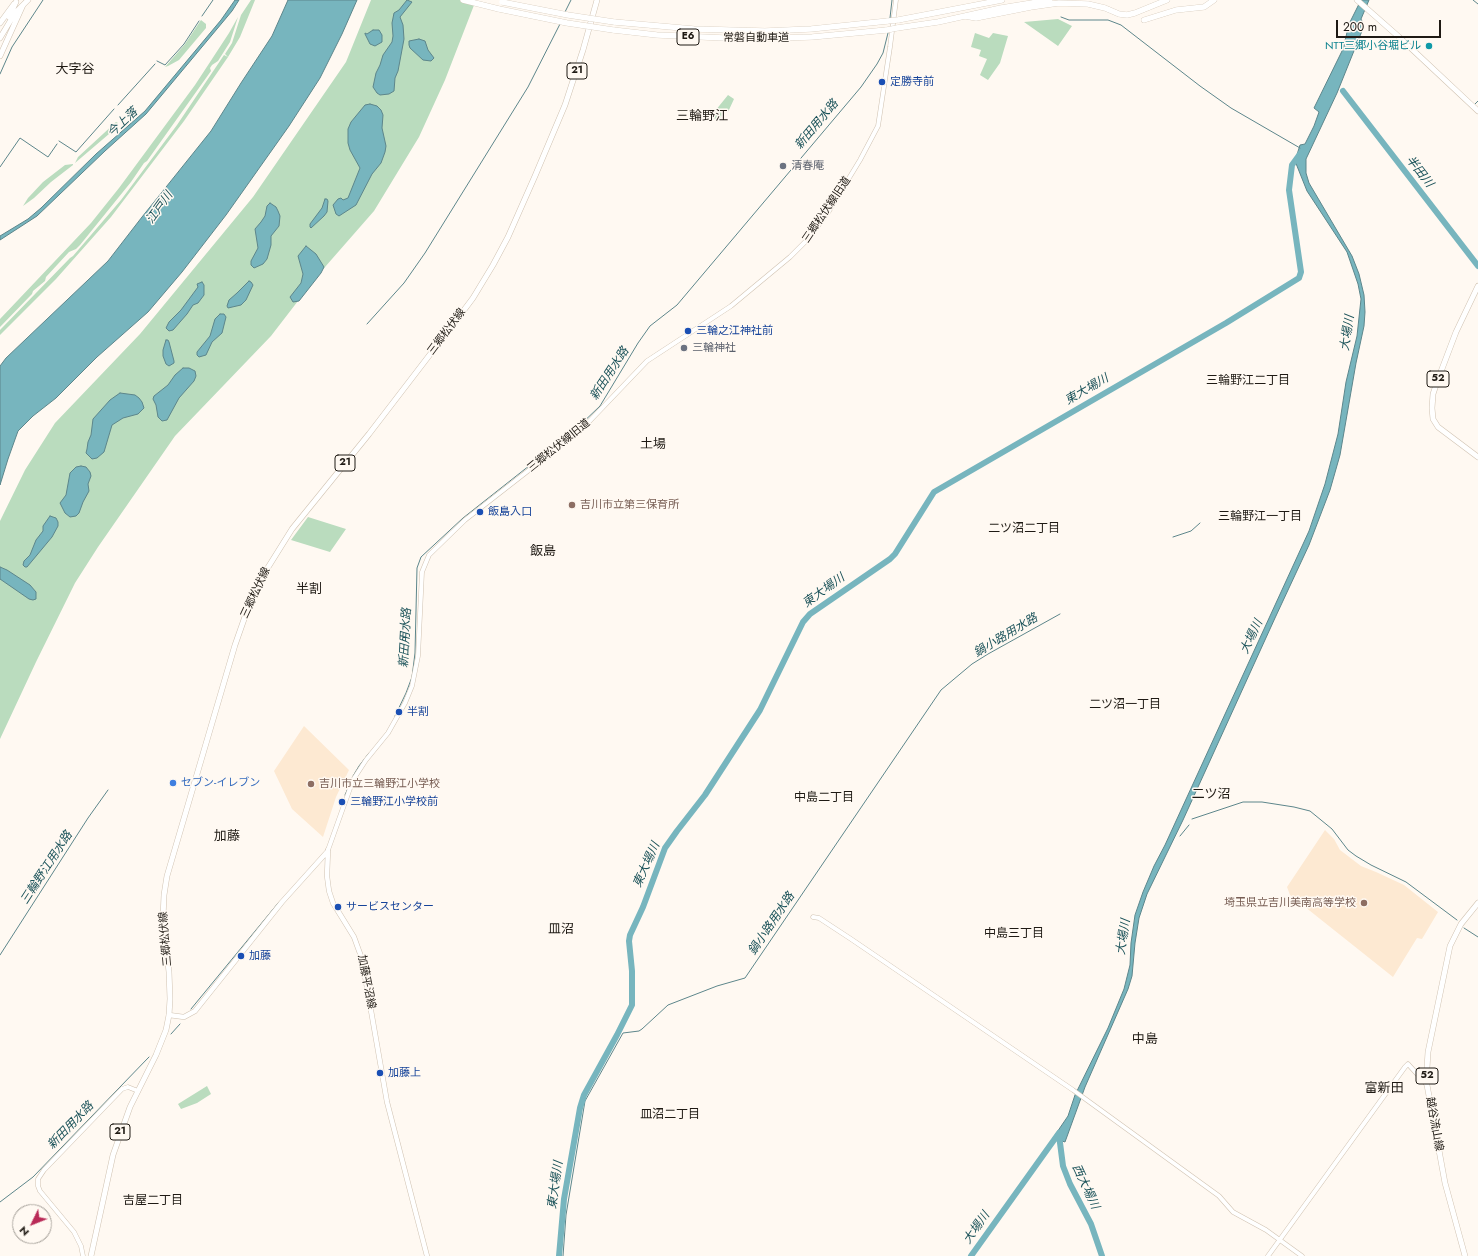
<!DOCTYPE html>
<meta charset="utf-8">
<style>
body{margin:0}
#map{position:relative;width:1478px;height:1256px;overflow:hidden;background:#fff9f2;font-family:Jost,sans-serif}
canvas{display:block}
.north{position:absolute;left:12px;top:1204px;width:40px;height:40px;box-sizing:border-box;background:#fff9f2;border:1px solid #a5a099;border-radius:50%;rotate:227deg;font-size:11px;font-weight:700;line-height:16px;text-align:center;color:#1f1a14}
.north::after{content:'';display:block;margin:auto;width:14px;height:18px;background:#b92a57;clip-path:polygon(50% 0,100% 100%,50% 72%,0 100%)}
.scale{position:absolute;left:1336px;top:20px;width:105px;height:18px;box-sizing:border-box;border:2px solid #1f1a14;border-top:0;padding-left:5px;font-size:12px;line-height:14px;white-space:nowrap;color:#1f1a14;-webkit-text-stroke:3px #fff9f2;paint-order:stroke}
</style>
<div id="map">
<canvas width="1478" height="1256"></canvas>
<div class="north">N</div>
<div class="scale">200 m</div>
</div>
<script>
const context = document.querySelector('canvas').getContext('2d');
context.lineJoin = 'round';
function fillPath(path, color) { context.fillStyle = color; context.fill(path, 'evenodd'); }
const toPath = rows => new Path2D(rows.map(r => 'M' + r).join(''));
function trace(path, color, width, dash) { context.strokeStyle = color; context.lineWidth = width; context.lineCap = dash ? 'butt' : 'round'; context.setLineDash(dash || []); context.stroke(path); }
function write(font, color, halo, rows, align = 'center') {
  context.font = font + ' Jost,"Noto Sans JP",sans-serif'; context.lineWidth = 3; context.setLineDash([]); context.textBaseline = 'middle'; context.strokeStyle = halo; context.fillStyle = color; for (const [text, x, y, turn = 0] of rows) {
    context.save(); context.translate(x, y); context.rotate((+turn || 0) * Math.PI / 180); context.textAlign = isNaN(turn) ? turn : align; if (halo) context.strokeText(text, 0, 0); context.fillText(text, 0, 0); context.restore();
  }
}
const built = toPath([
 [304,726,349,770,336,797,323,837,292,809,274,771],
 [1325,830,1334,839,1340,850,1361,866,1376,872,1404,885,1438,912,1422,939,1417,938,1393,977,1290,895,1287,887]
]);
const green = toPath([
 [251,0,255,0,240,37,228,57,225,54,232,43,241,15],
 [371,0,476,0,445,80,419,137,374,211,318,275,271,336,175,436,98,547,75,583,36,662,0,739,0,521,25,470,55,423,140,334,253,197,346,62],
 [238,17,230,42,218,61,212,65,210,68,211,71,147,161,144,163,131,182,80,245,76,249,69,252,46,277,45,281,33,291,32,294,0,327,0,319,91,223,119,188,195,85,229,33],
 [1058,19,1072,26,1058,46,1024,22],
 [201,20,206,24,206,28,179,60,168,66,165,67,185,44],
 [975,33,989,38,993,33,1008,36,1000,63,988,80,980,75,987,59,979,56,981,50,971,47],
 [224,55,228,57,184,121,111,217,56,279,0,335,0,330,70,258,73,256,121,200,177,125],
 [728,95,734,99,728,112,726,111,718,121,711,116],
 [116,122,118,123,116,128,75,163,78,157],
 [73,164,73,165,51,182,34,198,23,206,28,198,43,182,65,165],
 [308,517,346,529,330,552,291,540],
 [207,1086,211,1094,197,1103,181,1109,178,1104]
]);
const water = toPath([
 [235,0,239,0,232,11,146,114,105,151,37,216,0,240,0,236,28,219,41,208,96,154,145,111,221,20,235,0],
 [288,0,357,0,342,34,320,78,289,126,226,215,182,272,148,312,97,357,56,398,33,416,18,431,8,459,0,485,0,366,6,358,108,261,142,217,211,131,241,83,272,36,288,0],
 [407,0,412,2,400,17,403,25,404,39,398,71,395,78,394,91,389,94,380,95,377,93,373,87,376,73,380,65,383,55,392,42,393,36,392,23,394,13,399,10,407,0],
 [1361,0,1369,0,1361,19,1364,26,1337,93,1306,159,1306,173,1309,183,1352,256,1359,274,1364,295,1365,312,1364,326,1356,363,1340,455,1330,490,1309,545,1275,618,1183,820,1147,894,1139,918,1135,943,1132,976,1128,989,1085,1087,1065,1142,1053,1138,1068,1116,1075,1095,1108,1028,1124,989,1130,965,1131,943,1135,915,1143,892,1154,866,1165,845,1309,531,1325,484,1338,434,1346,382,1357,336,1361,299,1358,284,1347,252,1307,191,1295,161,1300,145,1305,144,1314,126,1319,112,1314,108,1343,49,1349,24,1361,0],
 [373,30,379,30,382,35,382,42,375,46,370,44,365,34,365,33,367,34,373,30],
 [419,39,425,41,428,50,434,58,431,61,423,60,410,48,409,45,409,41,419,39],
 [370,104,377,106,381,110,383,115,382,128,386,146,385,152,381,163,372,174,356,205,339,216,336,214,333,205,338,199,341,198,343,200,348,198,360,168,350,150,348,143,348,129,351,122,365,105,370,104],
 [325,199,327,199,328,201,327,212,324,216,311,228,310,227,310,224,322,208,325,199],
 [270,203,276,207,278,211,280,216,279,226,271,236,271,245,267,259,263,264,254,268,251,265,251,261,258,248,255,229,261,222,265,216,267,206,270,203],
 [306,246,316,254,324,267,321,273,299,301,293,302,290,297,301,283,303,274,298,256,306,246],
 [249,281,251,282,253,285,246,300,241,305,228,308,227,306,229,300,237,293,249,281],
 [202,282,204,285,204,295,198,303,193,305,187,314,173,330,169,331,166,328,169,322,181,310,198,287,197,284,202,282],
 [220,314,224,314,226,317,222,333,212,342,206,355,199,357,197,355,197,352,210,336,215,319,220,314],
 [166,340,168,340,169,342,174,361,174,363,169,366,166,364,163,356,163,350,166,340],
 [183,368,189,368,195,371,196,376,194,381,179,398,167,420,162,421,158,417,156,405,153,399,154,396,168,385,175,375,183,368],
 [120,393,135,395,139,398,142,402,144,408,138,414,123,418,112,425,104,452,97,458,92,459,86,453,87,449,88,442,91,435,93,419,110,400,120,393],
 [81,466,86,467,90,472,91,476,88,484,89,491,83,502,79,513,76,516,70,517,65,513,60,503,66,495,70,473,76,467,81,466],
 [50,516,56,518,58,522,58,526,52,537,27,567,25,567,23,565,24,561,30,555,36,540,43,531,43,526,50,516],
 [0,567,7,570,30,585,36,592,36,599,33,600,29,599,0,579,0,567]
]);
const stream = toPath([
 [1473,0,1478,4],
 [565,12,571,0],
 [202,16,213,0],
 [1061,17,1069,20,1108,20,1121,25,1200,86,1231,108,1300,148],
 [890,18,892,0],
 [157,61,165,65,184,44,199,21],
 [0,74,12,47,43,0],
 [1475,104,1478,101],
 [118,105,155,64],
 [59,141,76,152,114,109],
 [0,167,20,138,48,157,57,144],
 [367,324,404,283,425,253,528,87,560,24],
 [1173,537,1191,531,1200,523],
 [395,716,406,693,412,677,415,653,417,568,421,557,463,518,577,428,600,406,638,343,650,326,677,305,861,87,877,64,883,53,888,33],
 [353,776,359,766,369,753],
 [345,795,351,781],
 [1192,819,1243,802,1262,802,1294,807,1310,811,1332,829,1348,850,1356,856,1371,865,1406,882,1457,920],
 [1180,836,1189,825],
 [1464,928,1478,937],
 [0,955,88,818,108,790],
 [191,1009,279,902],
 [171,1034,180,1024],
 [0,1202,33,1177,149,1057],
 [563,1256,566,1215,585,1101,623,1033,639,1031,642,1029,668,1005,717,986,745,978,941,690,972,664,988,654,1060,614]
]);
const river = toPath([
 [1343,91,1478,266],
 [1060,1133,1059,1135,1063,1166,1070,1184,1091,1224,1102,1256],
 [559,1256,564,1199,580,1108,584,1095,617,1035,632,1005,632,971,629,941,630,935,643,907,665,848,677,831,705,795,760,710,803,622,810,614,890,559,895,554,934,492,1226,323,1299,278,1301,272,1289,190,1292,165,1300,154],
 [971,1256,1059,1133]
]);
const tertiary = toPath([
 [328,850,353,780,366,760,388,733,405,703,412,686,418,656,422,572,429,555,465,520,583,428,647,361,731,306,790,257,808,239,829,211,860,160,878,126,890,47,896,0],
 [813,917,819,918,851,939,1073,1090,1219,1196,1233,1212,1266,1230,1302,1256],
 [83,1256,81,1246,74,1232,40,1191,38,1186,38,1179,44,1170,122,1089,128,1087,138,1091],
 [1268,1256,1405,1067,1408,1064,1427,1085]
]);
const secondary = toPath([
 [328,850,327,876,329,891,333,903,354,937,362,959,387,1102,427,1256],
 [169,1015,184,1017,195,1011,282,902,327,852]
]);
const primary = toPath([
 [1357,0,1399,37,1478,111],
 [9,17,16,2],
 [0,23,14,4],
 [0,38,15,13,28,0],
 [0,56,23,5],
 [1478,286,1456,332,1437,382,1433,394,1432,408,1433,419,1438,427,1478,457],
 [91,1256,113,1155,130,1107,156,1055,166,1030,169,1015,170,999,169,972,163,918,164,895,167,876,235,645,248,608,267,569,292,529,369,434,458,318,473,298,493,265,508,237,535,176,565,105,583,50,597,0],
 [1465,1256,1445,1183,1427,1085,1427,1068,1428,1052,1450,946,1461,924,1478,903]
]);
const motorway = toPath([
 [463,0,499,9],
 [965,16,976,18,1031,7,1059,3,1088,4,1105,8,1119,14,1127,15,1135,13,1167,0],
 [898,20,1002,0],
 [1144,20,1176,10,1204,7,1214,0],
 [614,22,694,29,765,31,811,29,888,21],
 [897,28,938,22,1001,8,1050,0],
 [613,30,657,35,747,39,812,37,887,30]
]);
const motorwayBridge = toPath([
 [502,2,568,15,614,22],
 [499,9,567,23,613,30],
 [888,21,898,20],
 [887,30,897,28]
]);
const markers = [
 [1429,46,4,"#0f9aa8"],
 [882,82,4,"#1a4fb4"],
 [783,166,4,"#6b7280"],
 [688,331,4,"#1a4fb4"],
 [684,348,4,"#6b7280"],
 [572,505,4,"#8d6e63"],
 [480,512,4,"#1a4fb4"],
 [399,712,4,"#1a4fb4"],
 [173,783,4,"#3f7fe0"],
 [311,784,4,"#8d6e63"],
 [342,802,4,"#1a4fb4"],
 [1364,903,4,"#8d6e63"],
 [338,907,4,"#1a4fb4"],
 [241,956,4,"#1a4fb4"],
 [380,1073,4,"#1a4fb4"]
];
const shields = [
 [688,37,22],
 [577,71,20],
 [1438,379,22],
 [345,463,20],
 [1427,1076,22],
 [120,1132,20]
];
const shieldNames = [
 ["E6",688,37],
 ["21",577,71],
 ["52",1438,379],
 ["21",345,463],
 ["52",1427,1076],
 ["21",120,1132]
];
const streetNames = [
 ["常磐自動車道",756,38],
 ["三郷松伏線旧道",827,210,-56],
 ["三郷松伏線",447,332,-53],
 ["三郷松伏線旧道",559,446,-39],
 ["三郷松伏線",256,593,-65],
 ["三郷松伏線",166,939,-95],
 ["加藤平沼線",366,982,79],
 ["越谷流山線",1434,1124,80]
];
const cultureNames = [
 ["NTT三郷小谷堀ビル",1421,46]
];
const transitNames = [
 ["定勝寺前",890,82],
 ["三輪之江神社前",696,331],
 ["飯島入口",488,512],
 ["半割",407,712],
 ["三輪野江小学校前",350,802],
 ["サービスセンター",346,907],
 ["加藤",249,956],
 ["加藤上",388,1073]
];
const worshipNames = [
 ["清春庵",791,166],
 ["三輪神社",692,348]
];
const educationNames = [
 ["吉川市立第三保育所",580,505],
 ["吉川市立三輪野江小学校",319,784],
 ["埼玉県立吉川美南高等学校",1356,903,"right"]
];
const shopNames = [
 ["セブン-イレブン",181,783]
];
const waterNames = [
 ["今上落",123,123,-43],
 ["新田用水路",817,125,-50],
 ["半田川",1419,172,52],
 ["江戸川",160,208,-54],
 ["大場川",1348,333,-82],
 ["新田用水路",610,374,-57],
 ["東大場川",1087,390,-30],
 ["東大場川",824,591,-36],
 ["鍋小路用水路",1006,636,-31],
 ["大場川",1252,637,-65],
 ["新田用水路",406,638,-87],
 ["東大場川",647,865,-66],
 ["三輪野江用水路",47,868,-57],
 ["鍋小路用水路",772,924,-56],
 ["大場川",1124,937,-82],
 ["新田用水路",71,1126,-46],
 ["東大場川",556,1185,-82],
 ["西大場川",1085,1187,65],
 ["大場川",977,1228,-55]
];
const neighbourhoodNames = [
 ["三輪野江二丁目",1248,381],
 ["三輪野江一丁目",1260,517],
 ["二ツ沼二丁目",1024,529],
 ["二ツ沼一丁目",1125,705],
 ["中島二丁目",824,798],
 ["中島三丁目",1014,934],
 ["皿沼二丁目",670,1115],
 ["吉屋二丁目",153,1201]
];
const quarterNames = [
 ["大字谷",75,70],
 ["三輪野江",702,117],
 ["土場",653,445],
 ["飯島",543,552],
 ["半割",309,590],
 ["二ツ沼",1211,795],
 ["加藤",227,837],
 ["皿沼",561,930],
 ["中島",1145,1040],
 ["富新田",1384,1089]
];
fillPath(built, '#fde9d2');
fillPath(green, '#badcbe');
fillPath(water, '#77b5be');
trace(water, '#5d868b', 1);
trace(stream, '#5d868b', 1);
trace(river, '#77b5be', 6);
trace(tertiary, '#d0c2b1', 5);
trace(secondary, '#d0c2b1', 5.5);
trace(primary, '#d0c2b1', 6);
trace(motorway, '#d0c2b1', 6);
trace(tertiary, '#fff', 4);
trace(secondary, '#fff', 4.5);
trace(primary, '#fff', 5);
trace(motorway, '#fff', 5.5);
trace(motorwayBridge, '#d0c2b1', 6, []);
trace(motorwayBridge, '#fff', 5.5);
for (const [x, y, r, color] of markers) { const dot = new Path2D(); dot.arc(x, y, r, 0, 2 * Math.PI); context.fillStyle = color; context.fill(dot); trace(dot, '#fff9f2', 1.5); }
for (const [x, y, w] of shields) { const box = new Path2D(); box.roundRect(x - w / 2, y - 8, w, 16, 3); context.fillStyle = '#fff9f2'; context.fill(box); trace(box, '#1f1a14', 1); }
write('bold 10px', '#1f1a14', null, shieldNames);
write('11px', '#1f1a14', '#fff9f2', streetNames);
write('11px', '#0d838f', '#fff9f2', cultureNames, 'right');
write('11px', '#164399', '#fff9f2', transitNames, 'left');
write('11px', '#5b616d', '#fff9f2', worshipNames, 'left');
write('11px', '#785e54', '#fff9f2', educationNames, 'left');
write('11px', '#366cbe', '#fff9f2', shopNames, 'left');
write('italic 12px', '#1c535a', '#fff9f2', waterNames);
write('12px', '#1f1a14', '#fff9f2', neighbourhoodNames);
write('13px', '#1f1a14', '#fff9f2', quarterNames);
</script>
